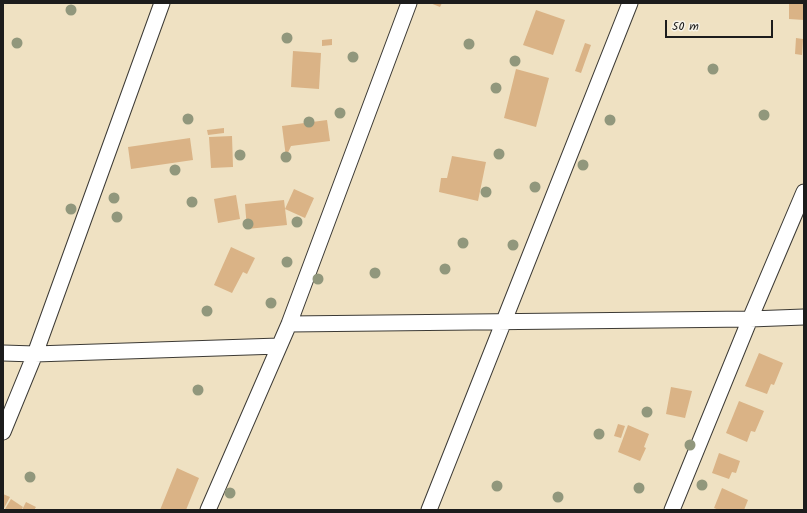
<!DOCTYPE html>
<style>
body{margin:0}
#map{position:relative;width:807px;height:513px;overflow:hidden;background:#efe1c2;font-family:Kalam,sans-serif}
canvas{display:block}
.frame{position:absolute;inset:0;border:4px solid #1c1c1c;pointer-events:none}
.scale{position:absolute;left:665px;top:20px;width:108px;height:18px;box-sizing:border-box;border:2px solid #1c1c1c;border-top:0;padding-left:5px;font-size:12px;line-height:14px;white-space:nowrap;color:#1c1c1c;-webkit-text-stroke:3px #f7f3e8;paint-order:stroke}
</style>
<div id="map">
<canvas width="807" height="513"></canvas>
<div class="frame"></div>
<div class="scale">50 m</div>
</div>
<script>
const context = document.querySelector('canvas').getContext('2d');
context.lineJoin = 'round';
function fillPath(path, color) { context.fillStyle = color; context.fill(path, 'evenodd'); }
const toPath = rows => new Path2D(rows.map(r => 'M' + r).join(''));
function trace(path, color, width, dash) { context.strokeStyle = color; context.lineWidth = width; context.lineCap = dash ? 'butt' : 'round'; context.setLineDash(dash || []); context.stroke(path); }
const building = toPath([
 [430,3,442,3,440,7],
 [789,3,804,3,804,20,789,19],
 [536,10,565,20,553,55,523,45],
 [796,38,803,39,802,55,795,54],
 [332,39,332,45,322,46,322,40],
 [585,43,591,45,581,73,575,71],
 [293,51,321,53,319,89,291,87],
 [516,69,549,78,536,127,504,118],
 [327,120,330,141,291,146,286,157,282,126],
 [224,128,224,133,208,135,207,130],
 [232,136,233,167,211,168,209,137],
 [190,138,193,160,131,169,128,147],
 [452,156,486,162,478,201,439,192,441,178,447,178],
 [294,189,314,198,305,218,285,209],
 [236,195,240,219,218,223,214,199],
 [284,200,287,225,247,229,245,204],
 [231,247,255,258,247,274,243,272,232,293,214,285],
 [759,353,783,363,774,385,771,384,767,394,745,386],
 [671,387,692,391,685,418,666,414],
 [739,401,764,411,755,432,751,431,747,442,726,433],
 [618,424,625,426,621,438,614,436],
 [628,425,649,434,644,447,646,448,640,461,618,452],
 [719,453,740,461,736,473,732,472,729,479,712,473],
 [177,468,199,478,186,510,160,510],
 [722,488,748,500,744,510,719,510,714,508],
 [3,494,10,497,3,510],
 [11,499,23,507,21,510,6,510,5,509],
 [26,502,36,507,34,510,22,510]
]);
const minor = toPath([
 [289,324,750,319,804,317],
 [3,353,35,354,279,346],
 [3,432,35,354,162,3],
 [208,510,289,324,409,3],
 [429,510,630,3],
 [672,510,750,319,804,192]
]);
const trees = [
 [71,10],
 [287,38],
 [17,43],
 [469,44],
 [353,57],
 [515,61],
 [713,69],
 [496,88],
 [340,113],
 [764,115],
 [188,119],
 [610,120],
 [309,122],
 [499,154],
 [240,155],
 [286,157],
 [583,165],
 [175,170],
 [535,187],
 [486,192],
 [114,198],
 [192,202],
 [71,209],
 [117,217],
 [297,222],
 [248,224],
 [463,243],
 [513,245],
 [287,262],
 [445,269],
 [375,273],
 [318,279],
 [271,303],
 [207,311],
 [198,390],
 [647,412],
 [599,434],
 [690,445],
 [30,477],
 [702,485],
 [497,486],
 [639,488],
 [230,493],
 [558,497]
];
fillPath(building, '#dab386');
trace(minor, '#3c3a35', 17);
trace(minor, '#fff', 15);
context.fillStyle = '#91977c';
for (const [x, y] of trees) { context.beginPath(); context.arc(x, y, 5.5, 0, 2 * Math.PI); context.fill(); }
</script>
